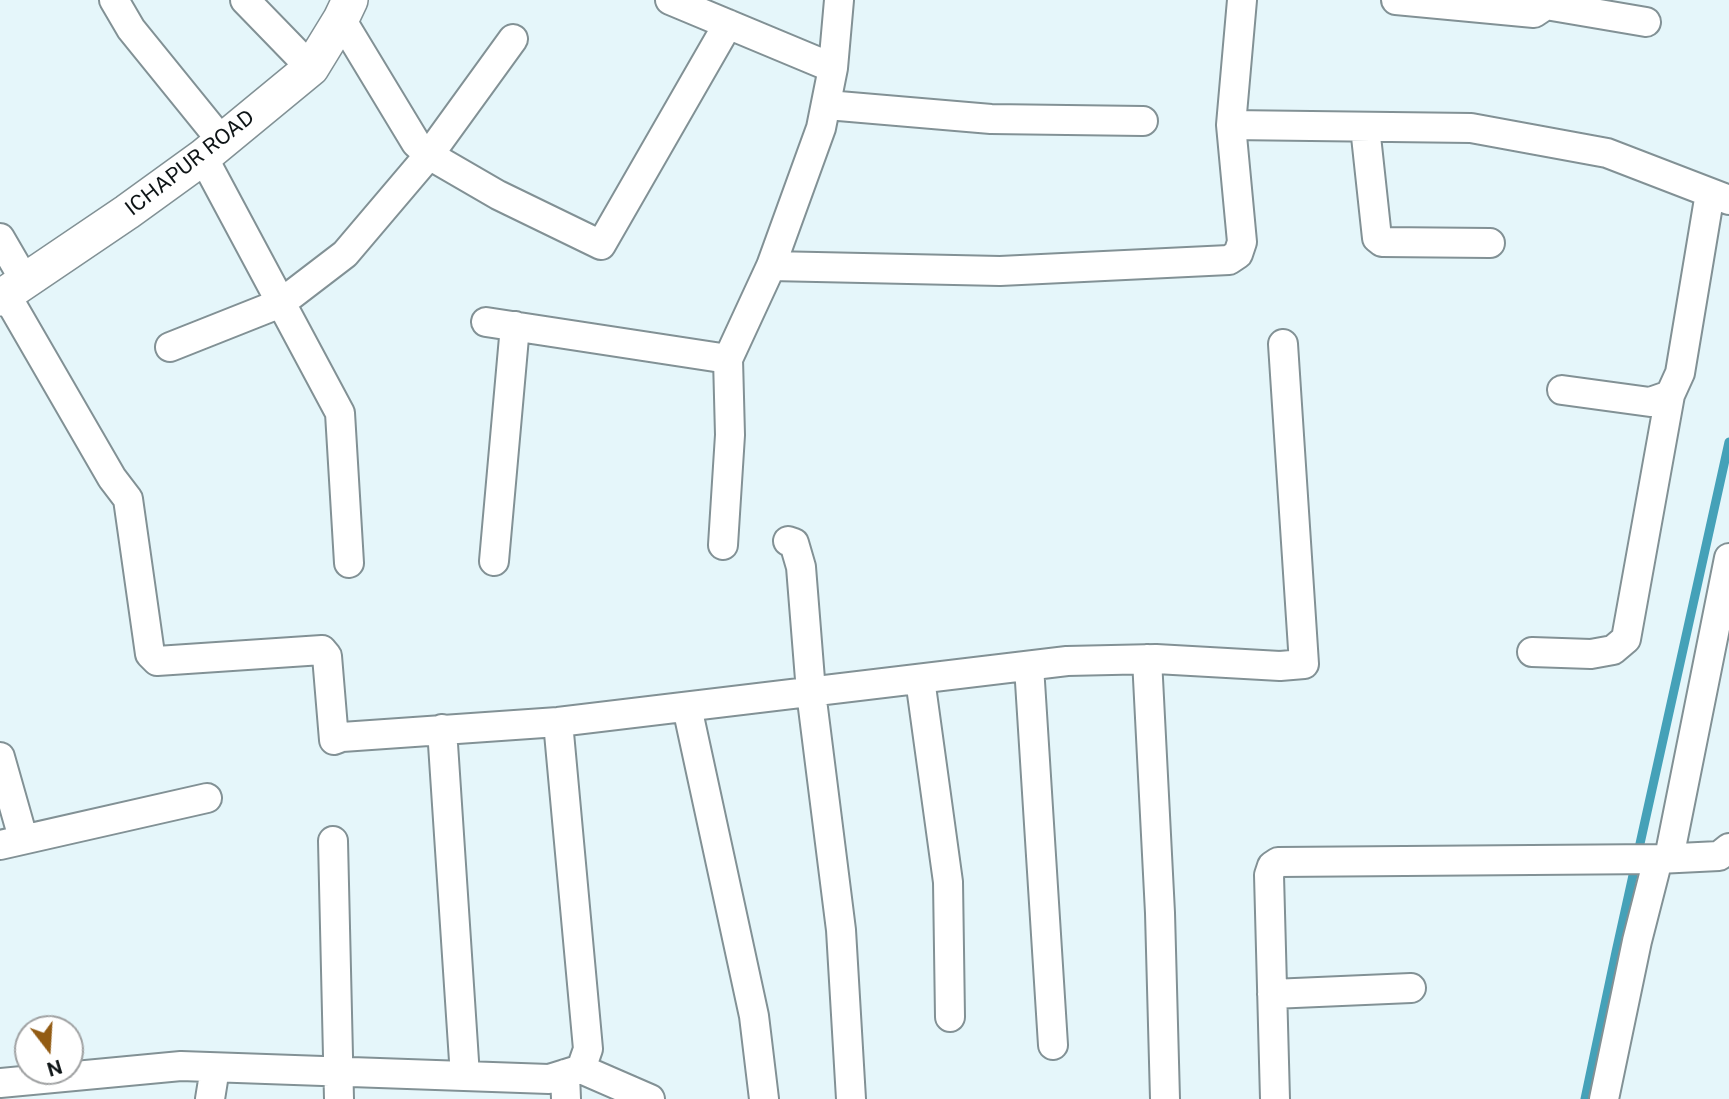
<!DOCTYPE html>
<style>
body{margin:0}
#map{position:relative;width:1729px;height:1099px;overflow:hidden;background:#e5f6fa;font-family:"Public Sans",sans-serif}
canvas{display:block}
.north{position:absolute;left:14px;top:1015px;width:70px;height:70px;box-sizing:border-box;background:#fff;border:2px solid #9fa1a2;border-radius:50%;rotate:163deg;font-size:19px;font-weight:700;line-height:28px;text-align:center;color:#0e1416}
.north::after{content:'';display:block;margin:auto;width:24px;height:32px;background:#925b13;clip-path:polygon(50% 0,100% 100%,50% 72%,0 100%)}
</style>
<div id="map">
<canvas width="1729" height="1099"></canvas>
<div class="north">N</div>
</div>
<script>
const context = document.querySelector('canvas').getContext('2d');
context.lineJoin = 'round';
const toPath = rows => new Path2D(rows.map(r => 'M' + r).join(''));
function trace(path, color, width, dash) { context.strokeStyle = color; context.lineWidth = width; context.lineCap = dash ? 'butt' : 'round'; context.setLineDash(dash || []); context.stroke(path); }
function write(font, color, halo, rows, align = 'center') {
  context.font = font + ' "Public Sans",sans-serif'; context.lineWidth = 5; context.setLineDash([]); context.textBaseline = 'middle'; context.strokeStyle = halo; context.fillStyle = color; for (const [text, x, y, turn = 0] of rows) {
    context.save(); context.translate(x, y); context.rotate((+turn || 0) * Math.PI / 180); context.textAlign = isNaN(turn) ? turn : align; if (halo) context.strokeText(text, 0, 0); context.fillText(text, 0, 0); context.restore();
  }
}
const stream = toPath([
 [1585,1099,1616,952,1729,442]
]);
const minor = toPath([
 [114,0,131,29,221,140],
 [245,0,311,68],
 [670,0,833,68],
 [1242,0,1231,125,1471,128,1607,153,1729,200],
 [1396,0,1534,13,1546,5,1646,22],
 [341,19,416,143,429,155,498,195,601,245,728,24],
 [827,105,991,119,1143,121],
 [1365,127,1377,238,1382,242,1490,243],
 [203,157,340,413,349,563],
 [0,238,25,281],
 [771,266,1000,271,1229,260,1238,254,1242,242,1231,125],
 [5,293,112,478,128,499,150,654,157,661,322,650,327,656,334,740,342,737,558,722,1067,661,1156,659,1280,666,1304,664,1283,344],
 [486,322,728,359],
 [170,347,281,303,345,254,429,155,513,39],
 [1562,390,1650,402,1670,395,1680,373,1710,193],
 [788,541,794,543,801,567,811,692,841,930,851,1099],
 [723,545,730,435,728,359,771,266,821,128,833,68,839,0],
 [494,561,515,326],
 [1532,652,1591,654,1613,650,1626,639,1670,395],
 [1147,659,1160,913,1165,1099],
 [1029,666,1053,1045],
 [920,679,948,882,950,1017],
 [687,707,754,1016,764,1099],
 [442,729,465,1076],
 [0,757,23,838],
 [333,841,339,1099],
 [0,845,207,798],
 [1669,858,1729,558],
 [1272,994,1411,988],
 [581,1069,650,1099],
 [565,1074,566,1099],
 [0,1083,181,1066,549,1079,581,1069,588,1049,558,722],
 [210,1099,215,1068],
 [1275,1099,1269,875,1272,866,1278,862,1658,859,1719,856,1729,848],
 [1604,1099,1637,941,1658,859]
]);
const tertiary = toPath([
 [0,298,127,212,203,157,311,68,341,19,350,0]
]);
const streetNames = [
 ["ICHAPUR ROAD",190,163,-38]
];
trace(stream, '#45a1b8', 9);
trace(minor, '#829195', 32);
trace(tertiary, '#829195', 38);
trace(minor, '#fff', 28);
trace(tertiary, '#fff', 35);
write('21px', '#0e1416', '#fff', streetNames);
</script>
